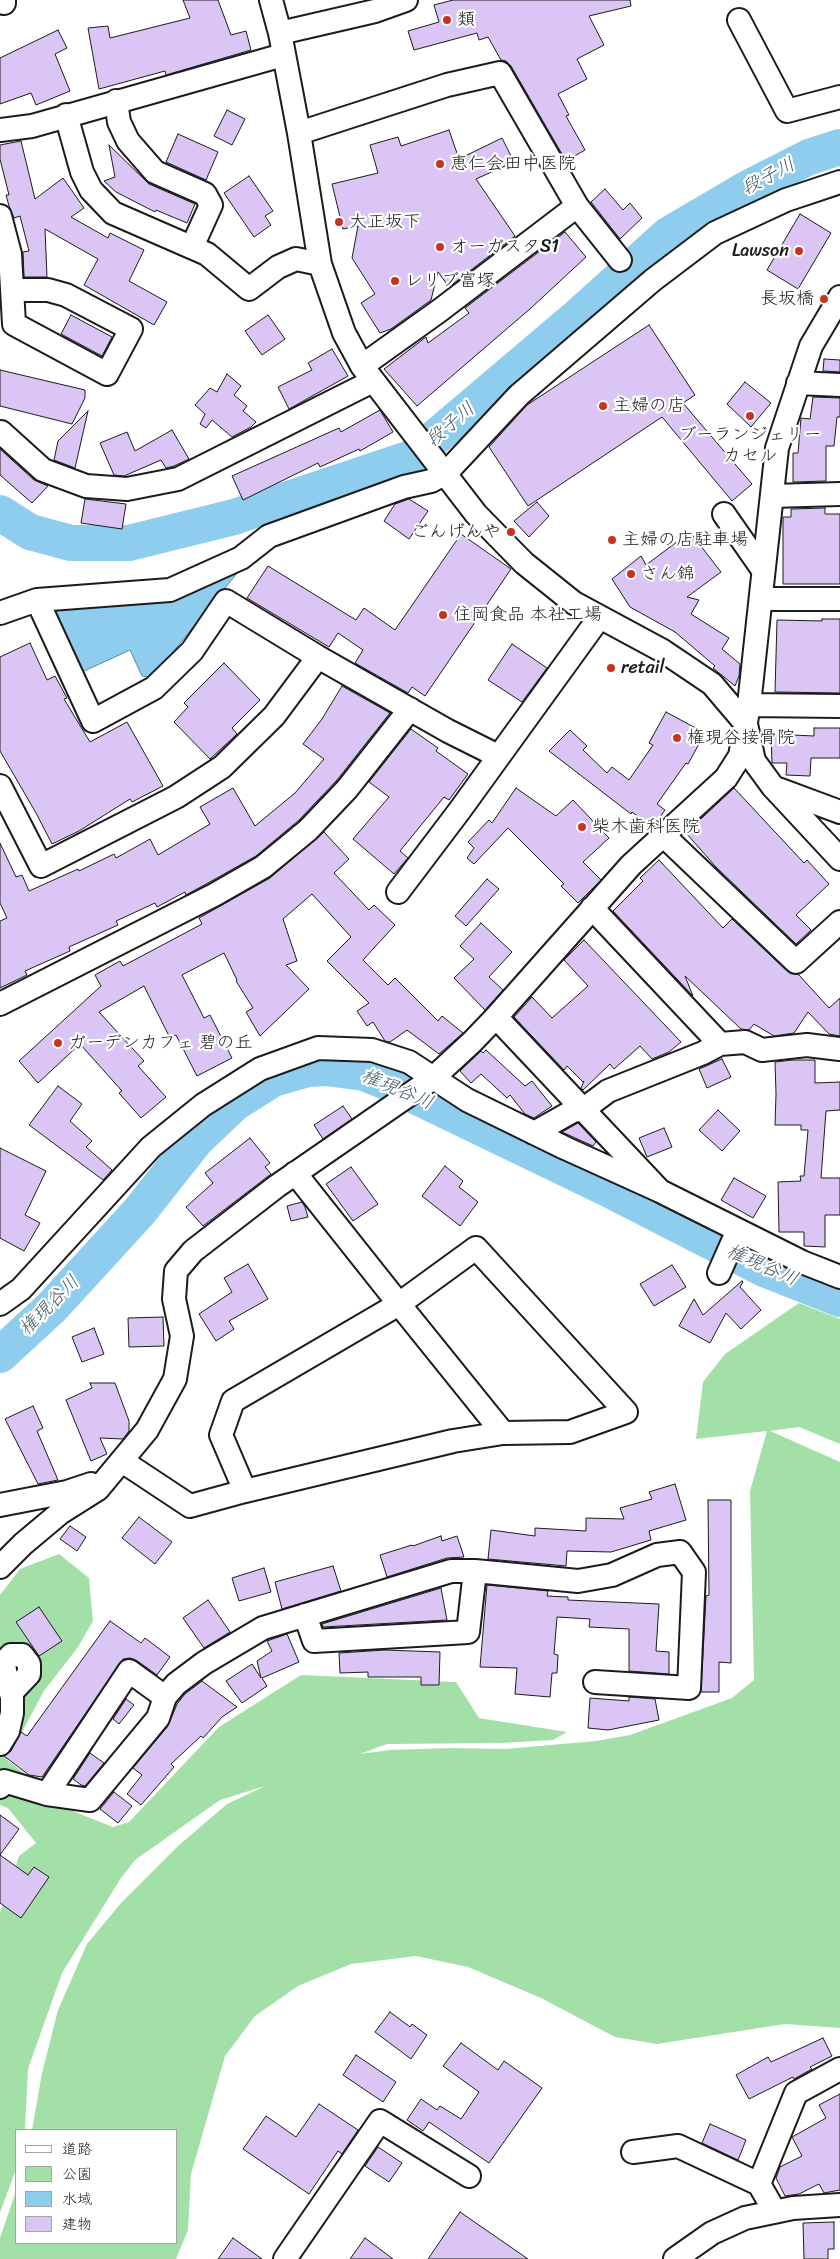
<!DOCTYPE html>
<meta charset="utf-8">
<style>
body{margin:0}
#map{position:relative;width:840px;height:2259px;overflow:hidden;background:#fff;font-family:Sriracha,"Klee One",sans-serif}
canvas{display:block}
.legend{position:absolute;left:15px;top:2129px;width:162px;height:115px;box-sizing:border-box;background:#fff;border:1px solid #a4a4a4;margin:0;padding:6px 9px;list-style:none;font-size:15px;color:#1c1c1c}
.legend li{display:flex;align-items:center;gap:10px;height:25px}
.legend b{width:25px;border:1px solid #a4a4a4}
</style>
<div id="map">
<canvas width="840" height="2259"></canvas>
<ul class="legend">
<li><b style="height:6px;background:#fff"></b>道路</li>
<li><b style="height:14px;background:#a2e0a8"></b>公園</li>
<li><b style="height:14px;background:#8fcdef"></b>水域</li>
<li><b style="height:14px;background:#dac5f5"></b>建物</li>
</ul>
</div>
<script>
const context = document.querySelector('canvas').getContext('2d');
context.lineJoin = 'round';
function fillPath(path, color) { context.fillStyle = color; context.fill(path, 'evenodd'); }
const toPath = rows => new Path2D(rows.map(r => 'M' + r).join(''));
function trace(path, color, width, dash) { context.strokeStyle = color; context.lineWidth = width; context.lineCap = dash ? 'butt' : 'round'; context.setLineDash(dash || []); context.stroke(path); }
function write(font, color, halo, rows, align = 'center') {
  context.font = font + ' Sriracha,"Klee One",sans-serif'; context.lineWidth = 4.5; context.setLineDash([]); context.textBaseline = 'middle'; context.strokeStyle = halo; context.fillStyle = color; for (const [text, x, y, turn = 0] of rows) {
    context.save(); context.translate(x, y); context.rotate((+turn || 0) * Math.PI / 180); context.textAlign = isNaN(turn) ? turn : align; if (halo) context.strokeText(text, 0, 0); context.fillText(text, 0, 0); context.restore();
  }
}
const green = toPath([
 [799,1303,840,1319,840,1444,799,1427,770,1431,840,1462,840,2028,785,2024,657,2044,615,2037,541,1998,468,1967,416,1956,351,1964,298,1986,255,2016,225,2056,191,2174,188,2230,176,2259,0,2259,0,2238,16,2191,16,2243,176,2243,176,2130,32,2130,42,2073,58,2010,87,1944,121,1903,178,1846,227,1804,265,1786,220,1800,135,1860,121,1878,62,1973,28,2069,25,2130,16,2130,16,2169,0,2213,0,1913,19,1856,36,1843,8,1808,0,1805,0,1595,20,1569,59,1554,89,1578,93,1621,78,1647,44,1691,7,1760,75,1812,113,1827,129,1822,219,1727,301,1675,456,1682,479,1718,567,1732,553,1740,501,1743,387,1744,360,1754,390,1750,450,1748,505,1749,596,1741,630,1735,732,1698,754,1680,750,1491,767,1431,696,1439,703,1382,725,1354]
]);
const water = toPath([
 [230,571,238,572,164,663,149,677,142,676,130,650,82,672,54,613,58,605,177,600,230,571]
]);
const river = toPath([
 [0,513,30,532,71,543,129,543,234,517,411,458,576,318,668,235,748,188,809,157,840,147],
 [0,1355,52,1307,139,1212,196,1140,235,1103,273,1079,308,1069,326,1068,364,1073,384,1081,608,1189,764,1269,840,1299]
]);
const building = toPath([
 [183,0,218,0,231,35,246,31,251,50,166,75,165,71,99,89,88,28,108,26,110,38,190,18,183,0],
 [453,0,630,0,631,6,589,16,604,45,577,59,587,79,558,94,569,115,566,116,585,150,566,161,511,66,506,61,501,60,488,37,479,40,477,33,414,50,408,31,439,22,434,5,453,0],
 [58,30,67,48,55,54,70,91,36,105,31,93,0,104,0,58,58,30],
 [227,110,245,119,232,145,214,136,227,110],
 [449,130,459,159,502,138,514,162,476,179,515,236,449,287,438,272,431,300,391,329,380,333,361,303,375,294,352,258,358,226,343,229,332,184,378,173,370,145,398,137,401,146,449,130],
 [178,134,218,152,206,180,166,162,178,134],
 [21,141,35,199,63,178,84,208,71,217,108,238,110,233,144,250,129,281,167,302,154,325,84,285,98,259,45,229,47,277,24,277,23,252,29,251,20,216,14,218,9,206,6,195,9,195,0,159,0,145,21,141],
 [109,145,149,184,195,204,187,223,156,210,155,212,116,192,104,181,115,177,109,145],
 [249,176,273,211,265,216,271,225,254,237,224,193,249,176],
 [605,189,623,210,630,203,642,218,620,239,591,202,605,189],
 [800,214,831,233,798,289,767,270,800,214],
 [565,232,586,257,531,308,417,406,384,369,426,337,428,343,469,313,465,308,565,232],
 [71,315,112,337,102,356,61,334,71,315],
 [268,315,285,339,262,355,245,331,268,315],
 [649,325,695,395,683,403,752,484,732,501,662,417,528,506,489,447,527,405,649,325],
 [332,349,348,376,289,409,278,387,312,370,308,363,332,349],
 [824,359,840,360,840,372,823,371,824,359],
 [0,370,85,390,85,398,72,424,0,406,0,370],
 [227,374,241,386,234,395,247,406,243,411,256,422,251,427,232,437,212,420,206,428,200,424,205,414,195,405,210,388,217,392,227,374],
 [745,382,771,403,751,427,727,404,745,382],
 [813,397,840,398,840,417,837,417,834,446,826,446,826,481,793,482,793,453,798,453,801,418,810,419,813,397],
 [380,410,393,432,360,451,359,449,320,467,318,463,243,500,232,476,339,428,341,432,380,410],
 [88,411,75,468,54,460,58,441,88,411],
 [172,430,189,459,174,466,166,468,161,460,124,476,114,475,100,443,127,432,135,451,172,430],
 [0,449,34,480,48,486,32,503,0,475,0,449],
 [85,499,126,504,122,529,81,523,85,499],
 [409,499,428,511,409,539,384,521,395,504,409,499],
 [537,502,549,516,529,537,514,521,537,502],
 [825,508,825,514,840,514,840,584,783,584,783,517,791,517,791,509,825,508],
 [690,532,721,572,687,597,699,600,691,614,729,638,722,649,740,664,739,676,735,686,713,668,715,666,675,632,630,607,612,579,641,556,646,565,690,532],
 [461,534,511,569,425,696,412,687,408,693,355,663,363,650,338,633,329,647,247,598,268,566,356,620,364,608,395,630,461,534],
 [822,619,840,619,840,693,775,692,777,620,822,621,822,619],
 [30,643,47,680,55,676,67,698,64,699,90,742,127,722,163,786,132,802,130,799,79,831,52,844,36,813,0,751,0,657,30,643],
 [512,644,547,668,522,702,488,680,512,644],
 [224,663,260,700,232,728,237,734,210,759,174,722,188,707,184,703,224,663],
 [342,686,390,713,337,780,299,820,256,856,208,883,186,895,185,892,157,907,155,903,116,921,118,925,69,947,70,951,25,971,27,975,0,988,0,921,7,918,0,903,0,843,16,877,22,875,29,891,78,869,79,871,114,854,116,858,150,839,158,855,210,824,200,807,233,788,255,826,295,793,324,759,303,744,322,719,342,686],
 [666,712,705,733,688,764,686,763,657,804,665,810,653,827,632,812,631,814,549,751,570,730,587,746,583,750,607,773,612,767,629,780,653,745,649,743,666,712],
 [814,728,840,728,840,758,811,758,810,776,786,775,787,763,772,763,771,734,814,736,814,728],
 [411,729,438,748,436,751,468,774,449,800,444,797,400,851,408,858,394,874,353,839,389,797,369,782,411,729],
 [516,788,556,816,573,800,609,838,583,862,601,880,578,903,561,886,564,884,508,828,474,864,467,858,474,848,468,842,489,820,492,823,516,788],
 [734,788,804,863,807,860,829,884,796,915,811,930,796,944,716,867,686,833,734,788],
 [324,832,349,859,334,873,369,910,374,905,395,925,363,960,388,985,395,978,438,1021,442,1016,463,1033,439,1054,407,1030,390,1042,385,1041,373,1022,367,1026,357,1011,369,1003,327,961,351,937,312,894,283,919,297,961,286,965,309,989,260,1036,246,1012,253,1008,236,981,237,980,224,953,182,975,204,1018,210,1015,232,1058,197,1076,176,1035,170,1038,144,986,99,1012,144,1061,138,1066,166,1097,141,1118,119,1093,122,1091,80,1044,38,1083,19,1061,101,986,95,975,120,961,123,966,202,924,199,918,270,878,324,832],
 [659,860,723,928,732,919,787,971,799,975,829,1008,840,998,840,1036,829,1034,808,1012,794,1033,774,1036,754,1024,749,1030,741,1029,685,976,693,996,613,911,643,881,640,878,659,860],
 [487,879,499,889,466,926,455,916,487,879],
 [481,923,512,952,489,977,503,990,485,1010,454,978,474,959,460,946,481,923],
 [584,940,681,1042,669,1052,652,1059,640,1046,614,1069,610,1064,583,1090,581,1088,584,1081,583,1082,567,1066,564,1070,514,1017,532,997,552,1018,588,986,564,960,584,940],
 [486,1050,525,1086,532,1081,552,1106,534,1118,525,1114,510,1095,507,1098,481,1074,471,1083,460,1071,481,1051,483,1053,486,1050],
 [722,1059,731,1077,707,1088,699,1069,722,1059],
 [793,1060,815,1060,815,1083,840,1082,840,1110,826,1111,821,1178,840,1178,840,1215,825,1215,825,1247,804,1246,804,1232,779,1232,778,1182,801,1181,800,1176,804,1176,808,1130,801,1130,801,1125,775,1125,776,1094,775,1062,793,1060],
 [58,1086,82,1104,70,1121,92,1141,86,1147,112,1170,103,1180,29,1125,58,1086],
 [343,1106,352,1119,323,1139,314,1125,343,1106],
 [718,1110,740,1131,722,1151,699,1130,718,1110],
 [578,1123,596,1142,593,1146,562,1132,578,1123],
 [664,1128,672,1147,647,1157,639,1138,664,1128],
 [250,1138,270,1163,265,1167,271,1174,203,1226,186,1207,213,1183,205,1173,250,1138],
 [0,1148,46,1171,25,1215,40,1223,24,1251,0,1238,0,1148],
 [445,1166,463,1181,459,1187,478,1202,460,1226,422,1196,445,1166],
 [351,1167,378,1204,353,1221,326,1184,351,1167],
 [734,1178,766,1196,753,1218,721,1200,734,1178],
 [302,1202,305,1207,308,1217,291,1221,287,1206,302,1202],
 [248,1264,268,1299,229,1321,234,1329,216,1341,199,1314,232,1292,224,1278,248,1264],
 [672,1265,686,1287,654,1306,640,1284,672,1265],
 [742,1281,743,1282,740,1287,761,1310,741,1329,726,1313,710,1343,679,1326,694,1299,703,1315,742,1281],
 [163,1317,164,1346,129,1347,128,1318,163,1317],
 [94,1328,104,1354,82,1362,72,1337,94,1328],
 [90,1383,115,1383,129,1421,129,1431,123,1439,100,1438,107,1454,91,1461,66,1400,92,1388,90,1383],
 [33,1406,43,1428,37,1431,58,1480,38,1484,5,1419,33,1406],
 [675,1484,686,1520,649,1531,651,1540,611,1552,567,1551,566,1566,488,1559,491,1530,535,1536,535,1528,586,1531,586,1518,624,1519,620,1508,652,1499,649,1492,675,1484],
 [708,1500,731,1500,731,1663,719,1662,719,1692,701,1692,706,1596,709,1595,708,1500],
 [139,1517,172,1542,155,1564,122,1538,139,1517],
 [70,1526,86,1537,77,1551,60,1539,70,1526],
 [441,1536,442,1541,457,1536,464,1557,447,1558,387,1577,380,1555,412,1545,413,1546,441,1536],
 [333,1566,341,1591,282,1609,275,1582,333,1566],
 [264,1568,271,1592,239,1601,232,1578,264,1568],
 [487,1585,548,1591,547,1596,568,1597,568,1600,659,1604,656,1651,669,1652,669,1674,629,1671,629,1629,589,1627,590,1619,557,1617,554,1654,558,1655,557,1673,552,1673,550,1697,515,1694,517,1668,480,1667,487,1585],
 [441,1588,447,1620,323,1627,322,1624,441,1588],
 [208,1600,230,1632,204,1648,183,1618,208,1600],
 [39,1607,62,1641,39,1656,16,1622,39,1607],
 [110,1621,141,1643,145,1638,170,1657,157,1675,136,1660,130,1658,123,1659,42,1777,29,1775,4,1756,11,1751,21,1732,27,1736,110,1621],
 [287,1634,299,1662,262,1678,267,1686,242,1703,226,1681,252,1664,261,1678,257,1661,272,1651,267,1641,287,1634],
 [385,1650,440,1652,439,1685,421,1685,421,1677,368,1677,368,1672,340,1673,339,1653,385,1650],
 [202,1681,237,1707,222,1717,203,1738,201,1736,171,1764,174,1767,141,1805,127,1794,142,1775,133,1768,168,1726,177,1704,185,1694,202,1681],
 [629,1697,655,1699,659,1720,608,1730,588,1728,590,1698,629,1701,629,1697],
 [126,1699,134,1705,119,1724,113,1719,126,1699],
 [90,1753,104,1763,85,1786,81,1785,73,1779,90,1753],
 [114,1792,132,1806,118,1823,100,1809,114,1792],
 [0,1815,19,1829,0,1855,28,1875,34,1867,49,1877,21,1918,0,1903,0,1815],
 [390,2012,410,2027,412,2024,427,2035,411,2059,375,2032,390,2012],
 [823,2038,832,2056,810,2067,812,2069,794,2079,793,2077,749,2099,736,2075,768,2057,771,2062,823,2038],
 [461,2043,498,2070,504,2061,542,2088,489,2163,429,2122,423,2131,407,2120,421,2099,437,2110,440,2106,461,2119,479,2092,443,2066,461,2043],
 [356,2055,396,2082,383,2102,343,2075,356,2055],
 [840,2094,840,2190,824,2193,819,2184,799,2194,785,2196,776,2178,780,2167,802,2156,792,2137,826,2118,819,2105,840,2094],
 [319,2104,358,2130,342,2154,338,2151,309,2194,243,2149,266,2116,296,2137,319,2104],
 [710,2124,746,2140,738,2160,702,2143,710,2124],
 [378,2147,402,2163,389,2182,365,2166,378,2147],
 [460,2212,528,2259,428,2259,460,2212],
 [834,2222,834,2249,828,2249,828,2259,804,2259,803,2223,834,2222],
 [233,2238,262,2259,218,2259,233,2238],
 [365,2238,393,2259,350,2259,365,2238]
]);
const minor = toPath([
 [4,0,4,3],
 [271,0,280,33,299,133,320,264,344,333,362,366,476,514,524,563,574,603,663,651,712,684,746,724,754,761,773,787,840,859],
 [739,20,787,111,840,97],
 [280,33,375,11,406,0],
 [116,101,119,122,128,141,155,172,205,194,211,205,192,247],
 [66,115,82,172,91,190,113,213,207,254,249,289,278,267,296,259,320,264],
 [0,130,32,126,283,55],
 [299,133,447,85,500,73,577,206,439,311,362,366],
 [577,206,620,260],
 [0,216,10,254,14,324,107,374,131,329,66,295,48,290,12,290],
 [798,383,840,385],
 [1,432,43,470,86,486,127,489,178,479,373,381],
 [772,496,840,494],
 [724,514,763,570],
 [762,599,840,599],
 [0,613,37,600],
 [749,705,840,706],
 [498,756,448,731,318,657,226,601,192,651,154,688,93,721,37,600,170,590,241,558,269,536,404,487,431,481,446,473,519,395,653,280,715,233,786,200,840,182],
 [0,786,41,866,176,797,222,767,274,716,318,657],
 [778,789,840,812],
 [663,835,796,962,840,922],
 [398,892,460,810,599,618],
 [592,908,720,1044],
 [0,1004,214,895,263,867,308,830,347,789,410,709],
 [496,1017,660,1191,802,1262,840,1277],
 [534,1133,573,1111,584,1109,608,1091,703,1053,720,1044,745,1042,762,1050,807,1045,840,1049],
 [295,1173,399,1304,503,1433,570,1432,626,1412,476,1248,399,1304,233,1401,221,1435,245,1491,453,1441,503,1433],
 [719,1273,738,1230],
 [0,1304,21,1289,151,1147,203,1105,260,1069,318,1048,372,1050,409,1062,467,1100,565,1148,660,1191],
 [122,1461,190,1506,245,1491],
 [0,1505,67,1492,91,1484],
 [0,1567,23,1544,60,1513,98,1489,147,1430,175,1379,182,1336,174,1299,176,1271,193,1251,277,1186,432,1079,472,1042,496,1017,631,865,726,778,740,756,749,705,777,448,811,346,840,297],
 [305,1615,314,1641,468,1632,475,1571],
 [0,1744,8,1731,12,1713,12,1697,6,1678,4,1663,11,1655,22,1655,29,1664,29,1674,11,1693],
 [0,1787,4,1781,47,1794,90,1800,158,1718,165,1697,176,1684,204,1663,263,1628,451,1571,475,1571,578,1581,612,1575,657,1555,680,1552,694,1572,689,1688,595,1682],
 [47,1794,129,1671,165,1697],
 [633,2152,678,2146,759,2184],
 [775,2212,759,2184,796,2093,840,2069],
 [285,2259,380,2121,469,2176],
 [675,2259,712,2233,745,2218,793,2208,840,2205]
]);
const markers = [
 [447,20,5,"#c8321e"],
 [440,164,5,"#c8321e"],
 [339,222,5,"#c8321e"],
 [440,247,5,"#c8321e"],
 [799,251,5,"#c8321e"],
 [395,281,5,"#c8321e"],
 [824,299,5,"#c8321e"],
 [603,406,5,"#c8321e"],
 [750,416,5,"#c8321e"],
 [511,532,5,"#c8321e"],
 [612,540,5,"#c8321e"],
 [631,574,5,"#c8321e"],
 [443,615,5,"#c8321e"],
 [611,668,5,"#c8321e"],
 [677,738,5,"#c8321e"],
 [582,827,5,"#c8321e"],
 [58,1043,5,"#c8321e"]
];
const poiNames = [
 ["類",457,20],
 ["恵仁会田中医院",450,164],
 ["大正坂下",349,222],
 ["オーガスタS1",450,247],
 ["Lawson",789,251,"right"],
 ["レリブ富塚",405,281],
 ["長坂橋",814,299,"right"],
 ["主婦の店",613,406],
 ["ブーランジェリー",750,435,"center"],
 ["カセル",750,456,"center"],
 ["ごんげんや",501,532,"right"],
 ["主婦の店駐車場",622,540],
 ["さん錦",641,574],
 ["住岡食品 本社工場",453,615],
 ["retail",621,668],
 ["権現谷接骨院",687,738],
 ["柴木歯科医院",592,827],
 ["ガーデンカフェ 碧の丘",68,1043]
];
const waterNames = [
 ["段子川",769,177,-28],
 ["段子川",451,425,-40],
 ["権現谷川",397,1090,23],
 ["権現谷川",762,1266,24],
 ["権現谷川",50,1306,-45]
];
fillPath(green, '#a2e0a8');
fillPath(water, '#8fcdef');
trace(water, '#61869b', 1);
trace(river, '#8fcdef', 36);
fillPath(building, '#dac5f5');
trace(building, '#1c1c1c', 1);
trace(minor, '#1c1c1c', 26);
trace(minor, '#fff', 22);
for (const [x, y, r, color] of markers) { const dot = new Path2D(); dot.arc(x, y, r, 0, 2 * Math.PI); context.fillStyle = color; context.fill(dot); trace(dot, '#fff', 2); }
write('18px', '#1c1c1c', '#fff', poiNames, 'left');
write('italic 19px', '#445a66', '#fff', waterNames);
</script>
